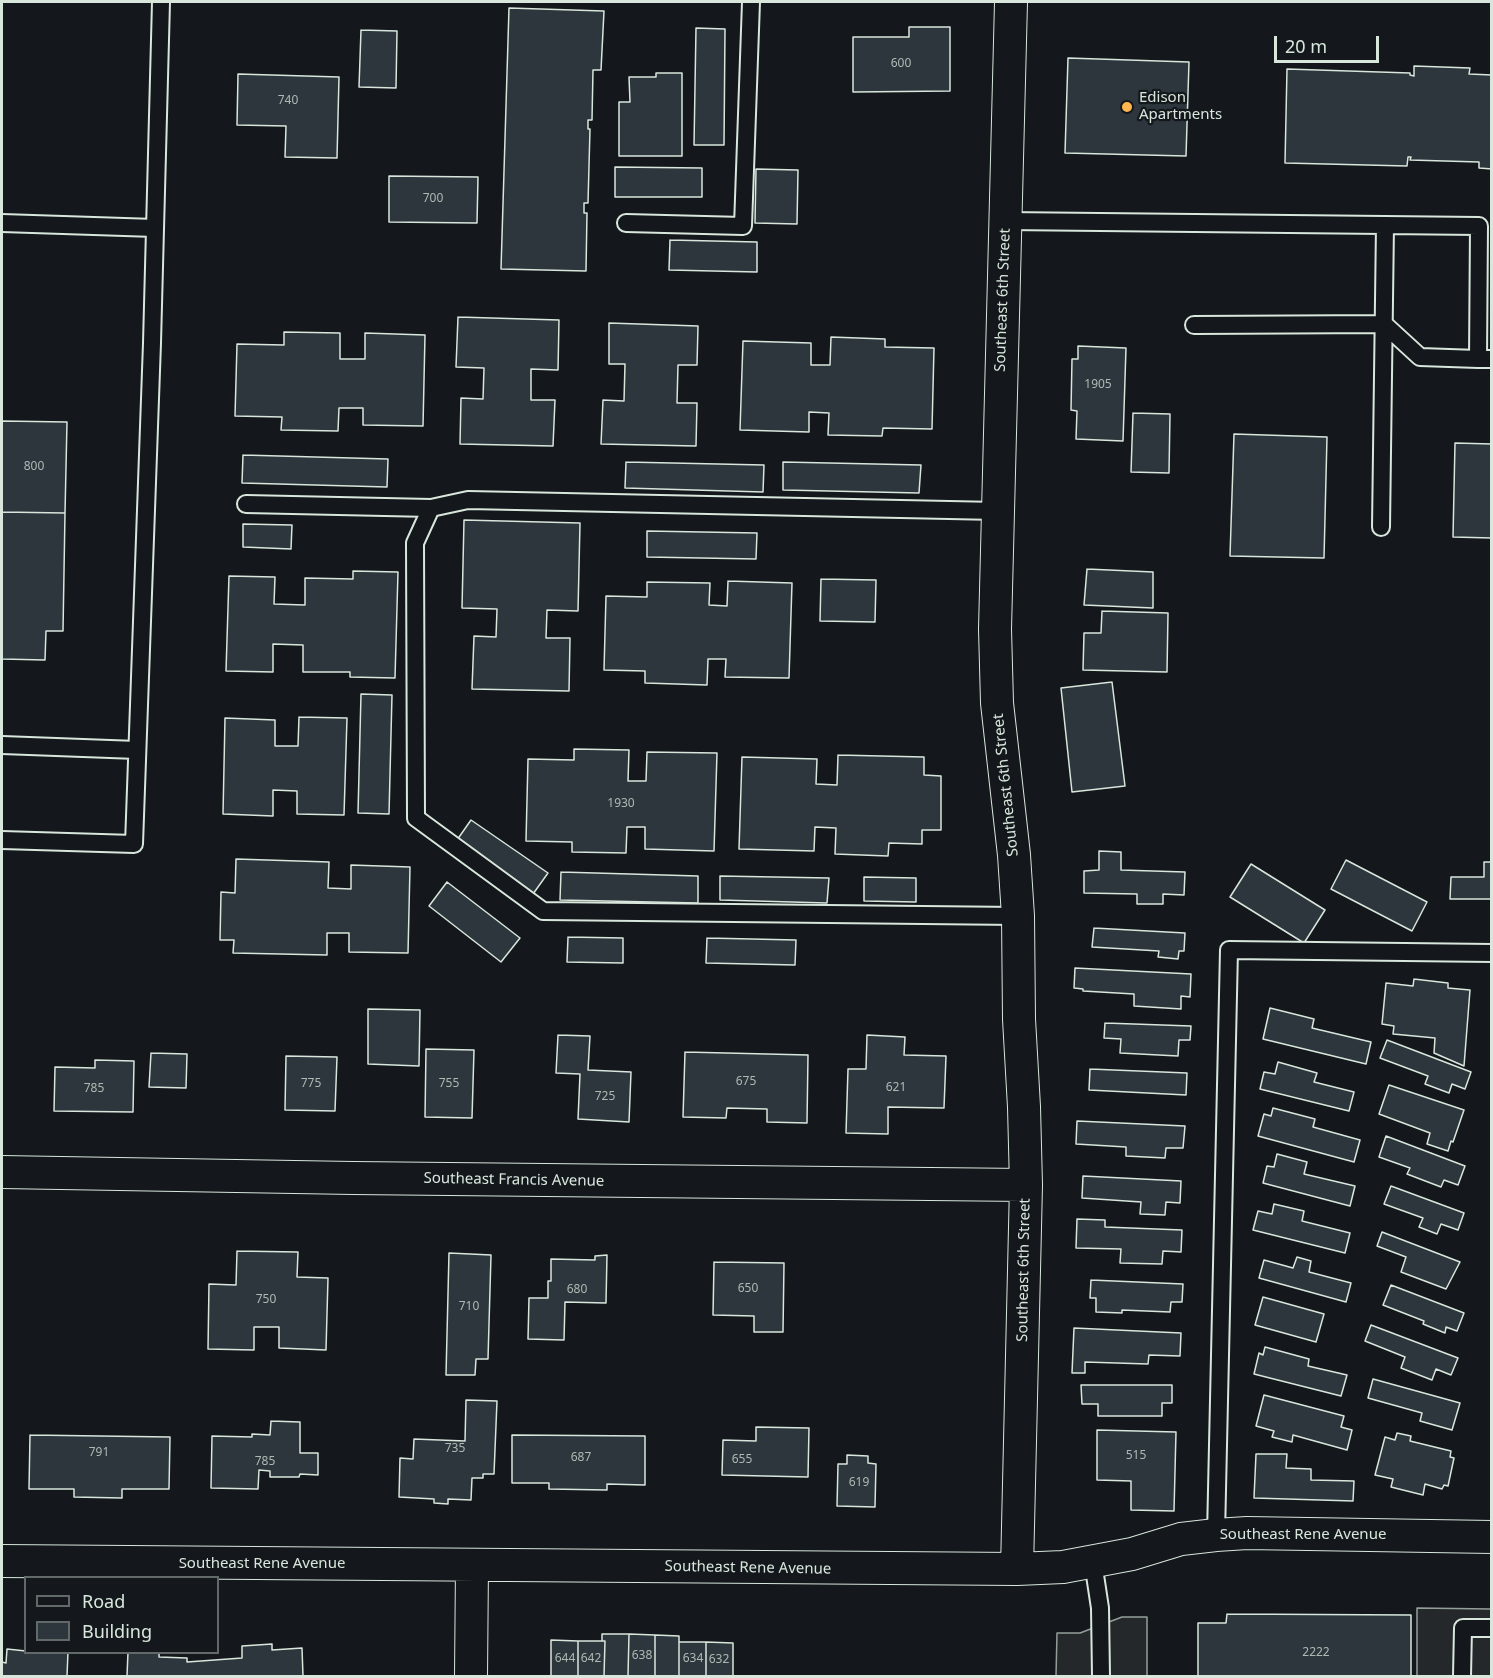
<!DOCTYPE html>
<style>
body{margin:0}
#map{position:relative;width:1493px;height:1678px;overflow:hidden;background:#14181c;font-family:"Noto Sans",sans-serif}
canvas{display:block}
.frame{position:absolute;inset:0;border:3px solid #d8e6dc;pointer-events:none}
.legend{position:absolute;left:24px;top:1576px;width:195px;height:78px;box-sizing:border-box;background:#14181c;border:2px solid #626a69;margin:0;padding:8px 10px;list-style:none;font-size:18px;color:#d8e6dc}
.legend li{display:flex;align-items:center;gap:12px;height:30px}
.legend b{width:30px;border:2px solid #626a69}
.scale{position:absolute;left:1274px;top:36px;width:105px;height:27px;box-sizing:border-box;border:3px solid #d8e6dc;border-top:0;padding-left:8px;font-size:18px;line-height:21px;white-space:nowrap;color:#d8e6dc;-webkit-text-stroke:4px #14181c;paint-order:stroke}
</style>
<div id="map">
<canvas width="1493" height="1678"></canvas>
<div class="frame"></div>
<ul class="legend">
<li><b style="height:8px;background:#14181c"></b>Road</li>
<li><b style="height:16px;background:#2c363c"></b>Building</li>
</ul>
<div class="scale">20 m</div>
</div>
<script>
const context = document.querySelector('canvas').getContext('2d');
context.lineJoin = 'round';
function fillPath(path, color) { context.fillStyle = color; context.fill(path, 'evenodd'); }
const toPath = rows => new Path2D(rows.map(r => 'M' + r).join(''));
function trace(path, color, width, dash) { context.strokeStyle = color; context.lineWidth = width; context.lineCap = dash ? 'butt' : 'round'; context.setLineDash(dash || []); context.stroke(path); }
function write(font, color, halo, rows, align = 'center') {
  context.font = font + ' "Noto Sans",sans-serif'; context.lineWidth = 4.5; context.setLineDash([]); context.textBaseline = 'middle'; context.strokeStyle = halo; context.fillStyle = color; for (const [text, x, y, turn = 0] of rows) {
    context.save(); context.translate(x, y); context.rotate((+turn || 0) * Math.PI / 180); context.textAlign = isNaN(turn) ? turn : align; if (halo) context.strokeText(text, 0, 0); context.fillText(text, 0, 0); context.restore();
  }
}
const parking = toPath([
 [1417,1608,1491,1609,1491,1676,1417,1676,1417,1608],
 [1122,1617,1147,1617,1147,1676,1056,1676,1057,1633,1080,1633,1122,1617]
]);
const building = toPath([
 [509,8,604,11,601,70,593,70,592,120,588,120,588,129,590,129,588,203,584,203,584,213,587,213,586,271,501,269,509,8],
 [909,27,950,27,950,91,853,92,853,37,909,37,909,27],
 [696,28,725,29,724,145,694,145,696,28],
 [361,30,397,31,396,88,359,87,361,30],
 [1068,58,1189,62,1186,156,1065,153,1068,58],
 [1414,66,1470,68,1469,74,1492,75,1492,169,1479,168,1479,162,1410,160,1411,157,1408,157,1407,166,1285,163,1287,69,1410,73,1410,75,1414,76,1414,66],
 [656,73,682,73,682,156,619,156,619,102,630,102,629,77,656,77,656,73],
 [238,74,339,77,337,158,285,157,286,126,237,125,238,74],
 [615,167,702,168,702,197,615,197,615,167],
 [756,169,798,170,797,224,755,223,756,169],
 [389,176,478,177,477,223,389,222,389,176],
 [670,240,757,242,757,272,669,270,670,240],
 [458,317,559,320,558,370,531,369,531,400,555,400,553,446,460,444,461,398,483,399,484,368,456,367,458,317],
 [609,323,698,326,697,365,678,365,677,403,697,403,696,446,601,444,603,400,624,401,625,364,609,364,609,323],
 [284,332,340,333,340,359,365,359,365,333,425,335,423,426,363,425,363,408,339,408,338,431,281,430,282,417,235,416,237,344,284,345,284,332],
 [831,337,885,339,885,347,934,348,932,429,883,428,882,436,828,435,829,413,809,412,809,432,740,430,743,341,811,343,811,365,830,365,831,337],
 [1078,346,1126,348,1123,441,1076,439,1077,411,1071,410,1072,359,1078,359,1078,346],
 [1133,413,1170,414,1169,473,1131,472,1133,413],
 [2,421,67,422,65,513,2,512,2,421],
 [1234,434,1327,437,1324,558,1230,556,1234,434],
 [1455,443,1492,444,1492,538,1453,537,1455,443],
 [243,455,388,459,387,487,242,483,243,455],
 [626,462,764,465,763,492,625,488,626,462],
 [783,462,921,465,919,493,783,490,783,462],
 [2,512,65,513,63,631,46,631,45,660,2,659,2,512],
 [464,520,580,523,578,611,547,610,546,638,570,638,569,691,472,689,474,636,496,637,497,609,462,608,464,520],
 [243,524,292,525,291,549,243,547,243,524],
 [647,531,757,533,756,559,647,557,647,531],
 [1087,569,1153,572,1153,608,1084,605,1087,569],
 [353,571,398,572,395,678,350,677,350,672,303,672,303,645,273,644,273,672,226,671,229,576,275,577,274,604,305,605,305,578,353,579,353,571],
 [821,579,876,580,875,622,820,621,821,579],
 [728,581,792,583,789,678,725,677,726,659,708,659,707,685,645,683,645,671,604,670,606,596,647,597,647,582,710,583,709,605,727,606,728,581],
 [1102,611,1168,613,1167,672,1083,670,1084,633,1101,633,1102,611],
 [1112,682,1125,786,1072,792,1061,688,1112,682],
 [361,694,392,695,389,814,358,813,361,694],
 [299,717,347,718,344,815,297,814,297,791,273,790,273,816,223,814,225,718,275,720,275,746,298,746,299,717],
 [574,749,629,750,628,781,646,781,647,752,717,753,714,851,645,849,645,827,627,827,626,853,572,852,572,842,526,841,528,759,574,760,574,749],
 [838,755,924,757,924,775,941,776,941,830,922,830,922,844,889,843,888,856,835,854,836,828,815,827,814,851,739,849,742,757,817,759,816,784,837,785,838,755],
 [471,820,548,873,533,894,457,840,471,820],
 [1099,851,1121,852,1121,870,1185,872,1184,895,1163,894,1163,904,1137,904,1137,894,1084,893,1084,871,1099,870,1099,851],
 [236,859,329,862,328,888,351,889,351,865,410,867,408,953,349,952,349,933,327,933,327,955,233,953,234,940,220,940,221,892,235,893,236,859],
 [1346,860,1427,902,1412,931,1331,889,1346,860],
 [1484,862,1492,862,1492,899,1450,899,1451,877,1484,877,1484,862],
 [1251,864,1325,910,1304,943,1230,897,1251,864],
 [561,872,698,876,698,903,560,900,561,872],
 [720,876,829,878,827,903,720,900,720,876],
 [864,877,916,878,916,902,864,901,864,877],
 [447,882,520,938,501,962,429,906,447,882],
 [1094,928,1185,933,1184,951,1179,951,1178,959,1158,957,1159,951,1092,947,1094,928],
 [568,937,623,938,623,963,567,962,568,937],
 [707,938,796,940,795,965,706,963,707,938],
 [1075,968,1191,974,1190,997,1181,996,1181,1009,1134,1006,1134,994,1083,991,1083,989,1074,988,1075,968],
 [1414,979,1448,983,1448,988,1470,990,1464,1066,1434,1053,1435,1038,1393,1034,1394,1026,1382,1024,1386,983,1413,986,1414,979],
 [1270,1008,1314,1019,1312,1028,1371,1042,1366,1064,1263,1039,1270,1008],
 [368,1009,420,1010,419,1066,368,1064,368,1009],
 [1105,1023,1191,1026,1190,1040,1179,1040,1178,1056,1120,1053,1121,1039,1104,1038,1105,1023],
 [558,1035,590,1036,588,1070,631,1072,629,1122,578,1119,580,1074,556,1073,558,1035],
 [867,1035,905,1037,904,1055,946,1056,944,1108,888,1107,888,1134,846,1133,848,1069,866,1069,867,1035],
 [1387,1040,1471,1072,1465,1089,1452,1084,1449,1093,1425,1084,1428,1076,1380,1058,1387,1040],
 [426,1049,474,1050,472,1118,425,1117,426,1049],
 [685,1052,808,1055,807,1123,767,1122,767,1109,727,1108,726,1118,683,1117,685,1052],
 [151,1053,187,1054,186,1088,149,1087,151,1053],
 [286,1056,337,1057,335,1111,285,1110,286,1056],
 [95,1060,134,1061,133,1112,54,1111,55,1067,95,1068,95,1060],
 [1278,1062,1317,1073,1314,1082,1354,1092,1349,1111,1260,1089,1264,1072,1275,1074,1278,1062],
 [1090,1069,1187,1073,1186,1095,1089,1090,1090,1069],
 [1389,1085,1464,1110,1453,1142,1451,1141,1448,1151,1427,1144,1430,1133,1379,1114,1389,1085],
 [1273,1108,1315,1119,1313,1127,1360,1140,1354,1162,1258,1136,1264,1114,1271,1116,1273,1108],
 [1077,1121,1185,1126,1183,1148,1166,1148,1165,1158,1126,1156,1126,1147,1076,1144,1077,1121],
 [1386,1136,1465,1166,1458,1185,1444,1180,1441,1187,1407,1174,1410,1168,1379,1157,1386,1136],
 [1277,1154,1307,1162,1304,1174,1355,1186,1350,1206,1263,1183,1267,1166,1274,1167,1277,1154],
 [1083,1176,1181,1181,1180,1203,1166,1202,1165,1215,1140,1214,1141,1202,1082,1198,1083,1176],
 [1391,1186,1464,1213,1458,1230,1441,1224,1437,1234,1419,1227,1423,1218,1384,1204,1391,1186],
 [1274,1204,1304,1211,1302,1221,1350,1233,1345,1253,1253,1230,1258,1211,1272,1214,1274,1204],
 [1077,1219,1105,1220,1105,1227,1182,1230,1181,1252,1163,1251,1162,1264,1120,1263,1121,1249,1076,1248,1077,1219],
 [1382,1232,1460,1262,1446,1289,1401,1272,1406,1257,1377,1246,1382,1232],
 [237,1251,298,1252,297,1277,328,1278,326,1350,279,1348,279,1327,254,1327,254,1350,208,1349,209,1284,236,1285,237,1251],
 [449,1253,491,1255,488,1359,476,1359,475,1375,446,1375,449,1253],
 [607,1255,606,1303,565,1302,564,1340,528,1339,529,1298,548,1298,548,1281,551,1281,551,1259,595,1260,595,1256,607,1255],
 [1297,1257,1311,1261,1309,1272,1351,1283,1346,1302,1259,1278,1264,1260,1293,1268,1297,1257],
 [714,1262,784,1263,783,1332,754,1332,754,1316,713,1315,714,1262],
 [1091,1280,1183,1284,1182,1302,1171,1302,1170,1312,1122,1310,1122,1313,1096,1312,1096,1298,1090,1298,1091,1280],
 [1391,1285,1464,1313,1457,1331,1446,1327,1445,1333,1423,1324,1424,1321,1383,1305,1391,1285],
 [1263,1297,1324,1314,1316,1342,1255,1325,1263,1297],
 [1371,1325,1458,1358,1451,1375,1436,1369,1432,1380,1401,1368,1405,1357,1365,1341,1371,1325],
 [1074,1328,1181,1333,1180,1356,1149,1355,1148,1364,1085,1362,1085,1373,1072,1373,1074,1328],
 [1265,1347,1309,1359,1308,1366,1347,1375,1341,1396,1254,1374,1259,1353,1263,1355,1265,1347],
 [1373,1379,1460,1403,1452,1430,1420,1421,1422,1413,1368,1398,1373,1379],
 [1081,1385,1172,1385,1172,1403,1162,1403,1162,1416,1098,1416,1098,1404,1082,1404,1081,1385],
 [1264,1395,1344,1416,1341,1427,1352,1430,1347,1450,1293,1435,1292,1442,1272,1437,1274,1431,1256,1426,1264,1395],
 [466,1400,497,1401,494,1474,483,1474,483,1478,472,1478,471,1500,448,1499,448,1504,434,1503,434,1499,399,1497,400,1458,413,1459,414,1439,465,1441,466,1400],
 [271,1421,300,1422,300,1453,318,1453,318,1475,300,1474,299,1477,270,1477,270,1471,259,1470,258,1489,211,1488,212,1436,252,1437,252,1434,270,1435,271,1421],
 [756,1427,809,1428,808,1477,722,1475,723,1440,756,1441,756,1427],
 [1097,1430,1176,1432,1174,1511,1131,1510,1131,1481,1097,1480,1097,1430],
 [1397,1433,1411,1436,1410,1441,1451,1451,1450,1457,1454,1458,1448,1486,1444,1485,1442,1489,1425,1484,1423,1495,1391,1487,1393,1479,1375,1475,1385,1437,1395,1440,1397,1433],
 [30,1435,170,1437,169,1489,122,1489,122,1498,74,1497,74,1489,29,1489,30,1435],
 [512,1435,645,1436,645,1485,607,1484,607,1490,549,1489,549,1483,512,1483,512,1435],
 [1256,1454,1287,1454,1286,1468,1311,1469,1311,1480,1354,1481,1353,1501,1254,1498,1256,1454],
 [847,1455,868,1456,868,1463,876,1464,875,1507,837,1506,838,1464,847,1464,847,1455],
 [1227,1614,1411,1615,1411,1676,1198,1676,1198,1623,1226,1623,1227,1614],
 [602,1634,629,1634,628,1676,604,1676,605,1641,602,1641,602,1634],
 [629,1634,655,1635,655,1676,628,1676,629,1634],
 [655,1635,679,1636,679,1676,655,1676,655,1635],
 [551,1640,578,1641,578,1676,551,1676,551,1640],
 [578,1641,605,1641,604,1676,578,1676,578,1641],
 [679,1642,706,1642,706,1676,679,1676,679,1642],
 [706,1642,733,1643,733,1676,706,1676,706,1642],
 [272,1644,272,1650,302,1648,303,1676,127,1676,128,1652,159,1652,159,1657,187,1658,187,1662,242,1658,242,1646,272,1644],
 [7,1649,26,1651,26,1652,68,1652,67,1676,2,1676,2,1662,6,1663,7,1649]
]);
const service = toPath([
 [1005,221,1479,226,1478,359,1492,359],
 [2,223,155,228],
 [626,223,743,226,751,2],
 [1194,325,1384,324,1420,357,1478,359],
 [246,504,431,508],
 [997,511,468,500,431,508,415,543,416,818,543,911,1018,916],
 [1381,527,1385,225],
 [2,745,137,750],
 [2,840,134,844,152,343,161,2],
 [1216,1535,1229,950,1492,953],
 [1093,1562,1100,1608,1101,1676],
 [1462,1676,1463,1628,1492,1628]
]);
const minor = toPath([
 [1011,2,995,629,997,703,1014,855,1018,916,1019,1019,1024,1107,1026,1185,1017,1569],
 [2,1172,353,1178,1026,1185],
 [2,1561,1017,1569,1063,1567,1132,1554,1181,1539,1216,1535,1247,1533,1492,1537],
 [471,1676,472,1565]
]);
const markers = [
 [1127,107,6,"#ffb74d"]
];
const numberNames = [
 ["600",901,64],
 ["740",288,101],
 ["700",433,199],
 ["1905",1098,385],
 ["800",34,467],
 ["1930",621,804],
 ["675",746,1082],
 ["775",311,1084],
 ["755",449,1084],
 ["621",896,1088],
 ["785",94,1089],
 ["725",605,1097],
 ["650",748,1289],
 ["680",577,1290],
 ["750",266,1300],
 ["710",469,1307],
 ["735",455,1449],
 ["791",99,1453],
 ["515",1136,1456],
 ["687",581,1458],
 ["655",742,1460],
 ["785",265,1462],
 ["619",859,1483],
 ["2222",1316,1653],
 ["638",642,1656],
 ["644",565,1659],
 ["642",591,1659],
 ["634",693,1659],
 ["632",719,1660]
];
const poiNames = [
 ["Edison",1139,98],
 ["Apartments",1139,115]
];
const streetNames = [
 ["Southeast 6th Street",1003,300,-88],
 ["Southeast 6th Street",1006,785,-96],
 ["Southeast Francis Avenue",514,1180,1],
 ["Southeast 6th Street",1024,1270,-89],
 ["Southeast Rene Avenue",1303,1535],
 ["Southeast Rene Avenue",262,1564],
 ["Southeast Rene Avenue",748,1568,1]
];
fillPath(parking, '#24282b');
trace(parking, '#939e99', 1.5);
fillPath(building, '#2c363c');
trace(building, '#d8e6dc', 1.5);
trace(service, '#d8e6dc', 20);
trace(minor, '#d8e6dc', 34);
trace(service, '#14181c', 16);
trace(minor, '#14181c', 32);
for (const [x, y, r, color] of markers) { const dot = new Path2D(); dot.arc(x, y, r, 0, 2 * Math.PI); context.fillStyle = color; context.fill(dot); trace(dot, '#14181c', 2); }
write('12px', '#adbab4', null, numberNames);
write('15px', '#d8e6dc', '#14181c', poiNames, 'left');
write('15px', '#d8e6dc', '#14181c', streetNames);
</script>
